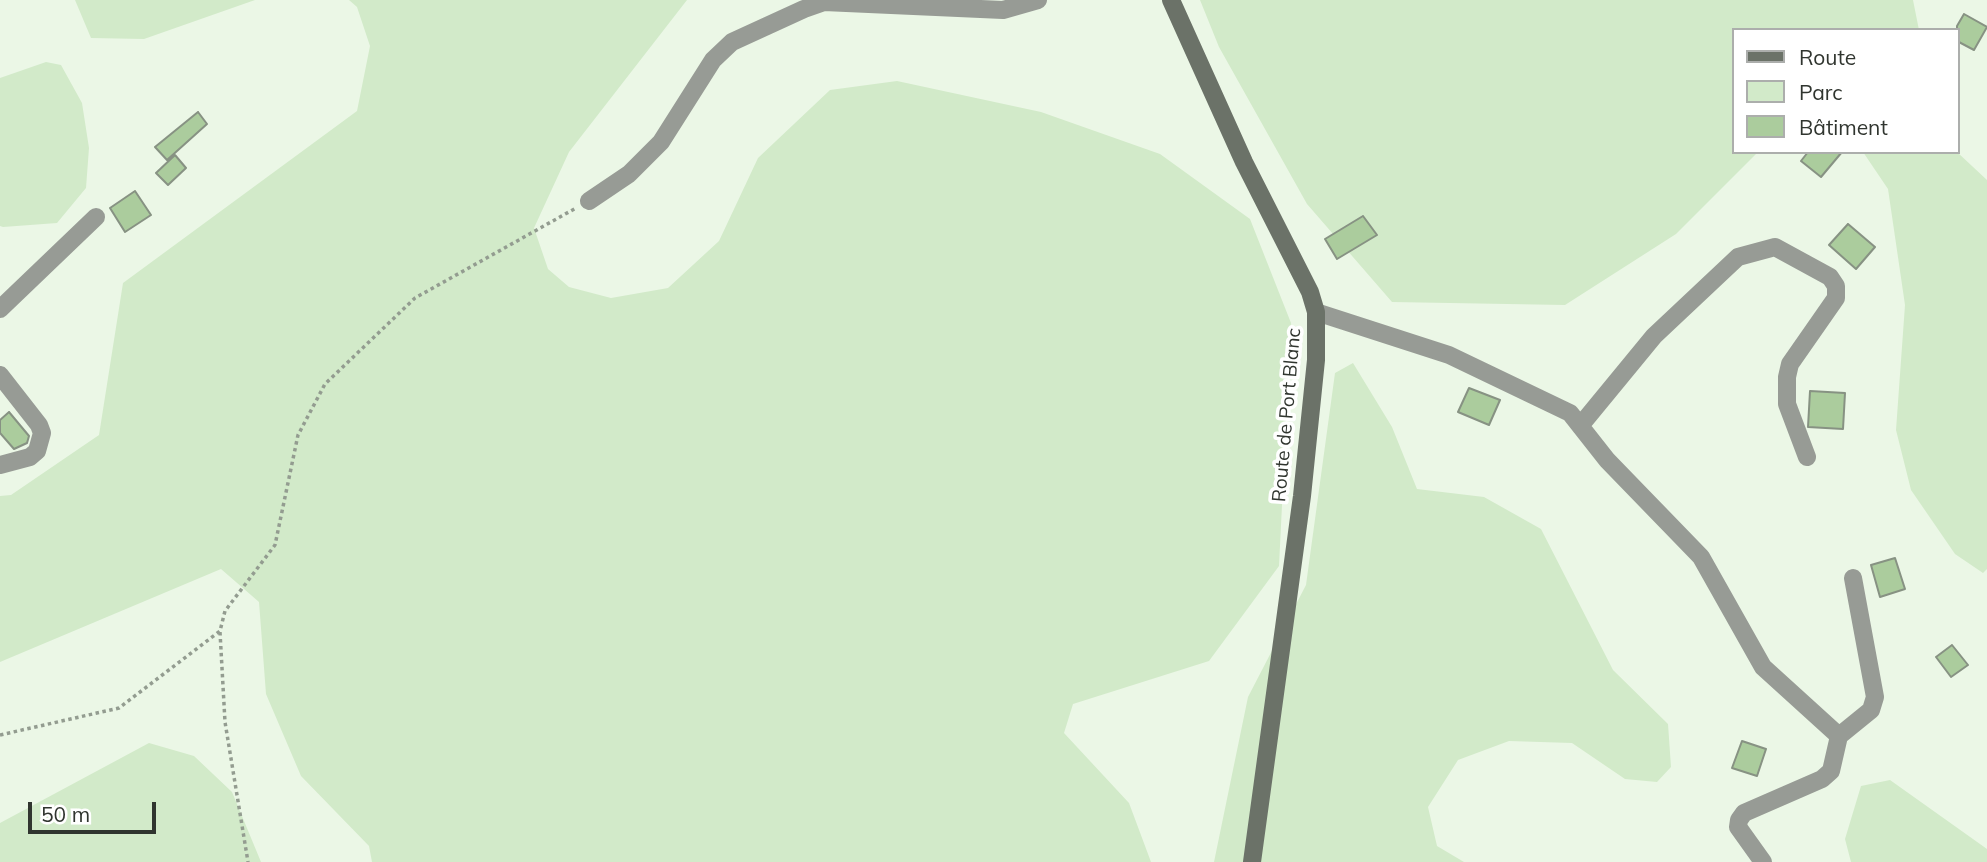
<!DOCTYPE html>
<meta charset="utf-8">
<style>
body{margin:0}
#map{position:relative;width:1987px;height:862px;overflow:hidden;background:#ebf7e6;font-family:Mulish,sans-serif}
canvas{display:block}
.legend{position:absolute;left:1732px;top:28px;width:228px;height:126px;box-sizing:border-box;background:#fff;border:2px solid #acaeac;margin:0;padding:9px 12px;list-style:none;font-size:21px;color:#30352f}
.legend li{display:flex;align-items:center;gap:14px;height:35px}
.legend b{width:35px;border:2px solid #acaeac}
.scale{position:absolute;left:28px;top:802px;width:128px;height:32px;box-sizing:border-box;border:4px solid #30352f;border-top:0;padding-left:9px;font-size:21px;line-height:24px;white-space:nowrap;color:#30352f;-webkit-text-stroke:5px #fff;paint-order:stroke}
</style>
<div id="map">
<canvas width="1987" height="862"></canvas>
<ul class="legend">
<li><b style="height:9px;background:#6b7268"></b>Route</li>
<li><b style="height:19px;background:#d2eac9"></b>Parc</li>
<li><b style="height:19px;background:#abcc9d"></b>Bâtiment</li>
</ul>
<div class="scale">50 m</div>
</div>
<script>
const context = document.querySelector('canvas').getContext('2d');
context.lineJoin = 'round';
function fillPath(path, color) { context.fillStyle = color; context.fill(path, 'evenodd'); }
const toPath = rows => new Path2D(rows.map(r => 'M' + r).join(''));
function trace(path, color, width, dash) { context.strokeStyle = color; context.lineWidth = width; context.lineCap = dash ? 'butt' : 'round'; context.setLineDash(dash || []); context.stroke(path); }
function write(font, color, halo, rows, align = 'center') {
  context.font = font + ' Mulish,sans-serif'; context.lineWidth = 7; context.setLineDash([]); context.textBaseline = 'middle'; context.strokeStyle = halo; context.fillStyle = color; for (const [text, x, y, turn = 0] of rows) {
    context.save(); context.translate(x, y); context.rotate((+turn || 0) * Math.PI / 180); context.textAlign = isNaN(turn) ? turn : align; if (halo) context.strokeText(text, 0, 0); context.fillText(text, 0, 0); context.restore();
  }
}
const green = toPath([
 [75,0,255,0,144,39,91,38],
 [349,0,687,0,569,152,534,228,548,269,569,287,611,298,668,288,719,241,758,158,830,90,897,81,1041,112,1160,154,1250,219,1291,323,1279,566,1209,661,1073,704,1064,733,1129,803,1151,862,372,862,369,846,301,776,266,694,259,602,221,569,0,662,0,496,11,495,99,435,123,283,357,111,370,46,357,7],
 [1200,0,1913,0,1919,30,1733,30,1733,152,1758,152,1676,234,1565,305,1392,302,1307,204,1219,47],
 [46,62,61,65,82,103,89,148,86,188,57,223,3,227,0,226,0,78],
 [1863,152,1957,152,1987,180,1987,569,1983,573,1955,554,1911,490,1896,430,1905,305,1888,189],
 [1353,363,1392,427,1417,489,1484,497,1541,529,1613,670,1668,724,1671,767,1657,782,1625,779,1572,743,1509,741,1458,760,1428,807,1437,846,1464,862,1214,862,1248,697,1306,585,1335,373],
 [149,743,194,756,232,792,261,862,0,862,0,823],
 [1890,780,1987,849,1987,862,1851,862,1845,839,1861,786]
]);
const building = toPath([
 [1964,14,1987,27,1974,50,1957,41,1957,26,1964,14],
 [198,112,207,124,167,160,155,147,198,112],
 [1808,152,1842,152,1821,177,1801,161,1808,152],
 [175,155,186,168,168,185,156,173,175,155],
 [135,191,151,215,125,232,110,208,135,191],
 [1363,216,1377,235,1337,259,1325,239,1363,216],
 [1848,224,1875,247,1856,269,1829,245,1848,224],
 [1469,388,1500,400,1489,425,1458,412,1469,388],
 [1810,391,1845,393,1843,429,1808,427,1810,391],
 [9,412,29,436,27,443,14,449,0,433,0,420,9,412],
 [1895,558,1905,589,1880,597,1871,565,1895,558],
 [1952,645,1968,665,1951,677,1936,657,1952,645],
 [1742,741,1766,749,1757,776,1732,768,1742,741]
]);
const path = toPath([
 [220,632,225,722,248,862],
 [0,735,119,708,220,631,225,611,275,545,298,435,325,384,415,298,576,208]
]);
const street = toPath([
 [589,201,629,174,661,142,713,60,732,42,804,9,824,2,1003,10,1038,0],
 [0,309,96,217],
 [1316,312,1449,355,1570,413,1607,460,1701,557,1763,667,1839,736],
 [0,375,39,425,42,433,37,451,30,457,0,465],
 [1580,426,1654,336,1738,257,1775,247,1830,277,1836,286,1836,298,1790,364,1787,377,1787,404,1807,457],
 [1763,862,1738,827,1739,820,1744,813,1822,779,1831,771,1839,736,1871,710,1875,697,1853,578]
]);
const secondary = toPath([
 [1171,0,1244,162,1310,292,1316,312,1316,360,1302,496,1252,862]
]);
const streetNames = [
 ["Route de Port Blanc",1287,415,-85]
];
fillPath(green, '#d2eac9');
fillPath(building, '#abcc9d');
trace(building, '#879283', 2);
trace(path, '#939c90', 3.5, [3.5, 3.5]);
trace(street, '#979b95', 18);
trace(secondary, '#6b7268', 18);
write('19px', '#30352f', '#fff', streetNames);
</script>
